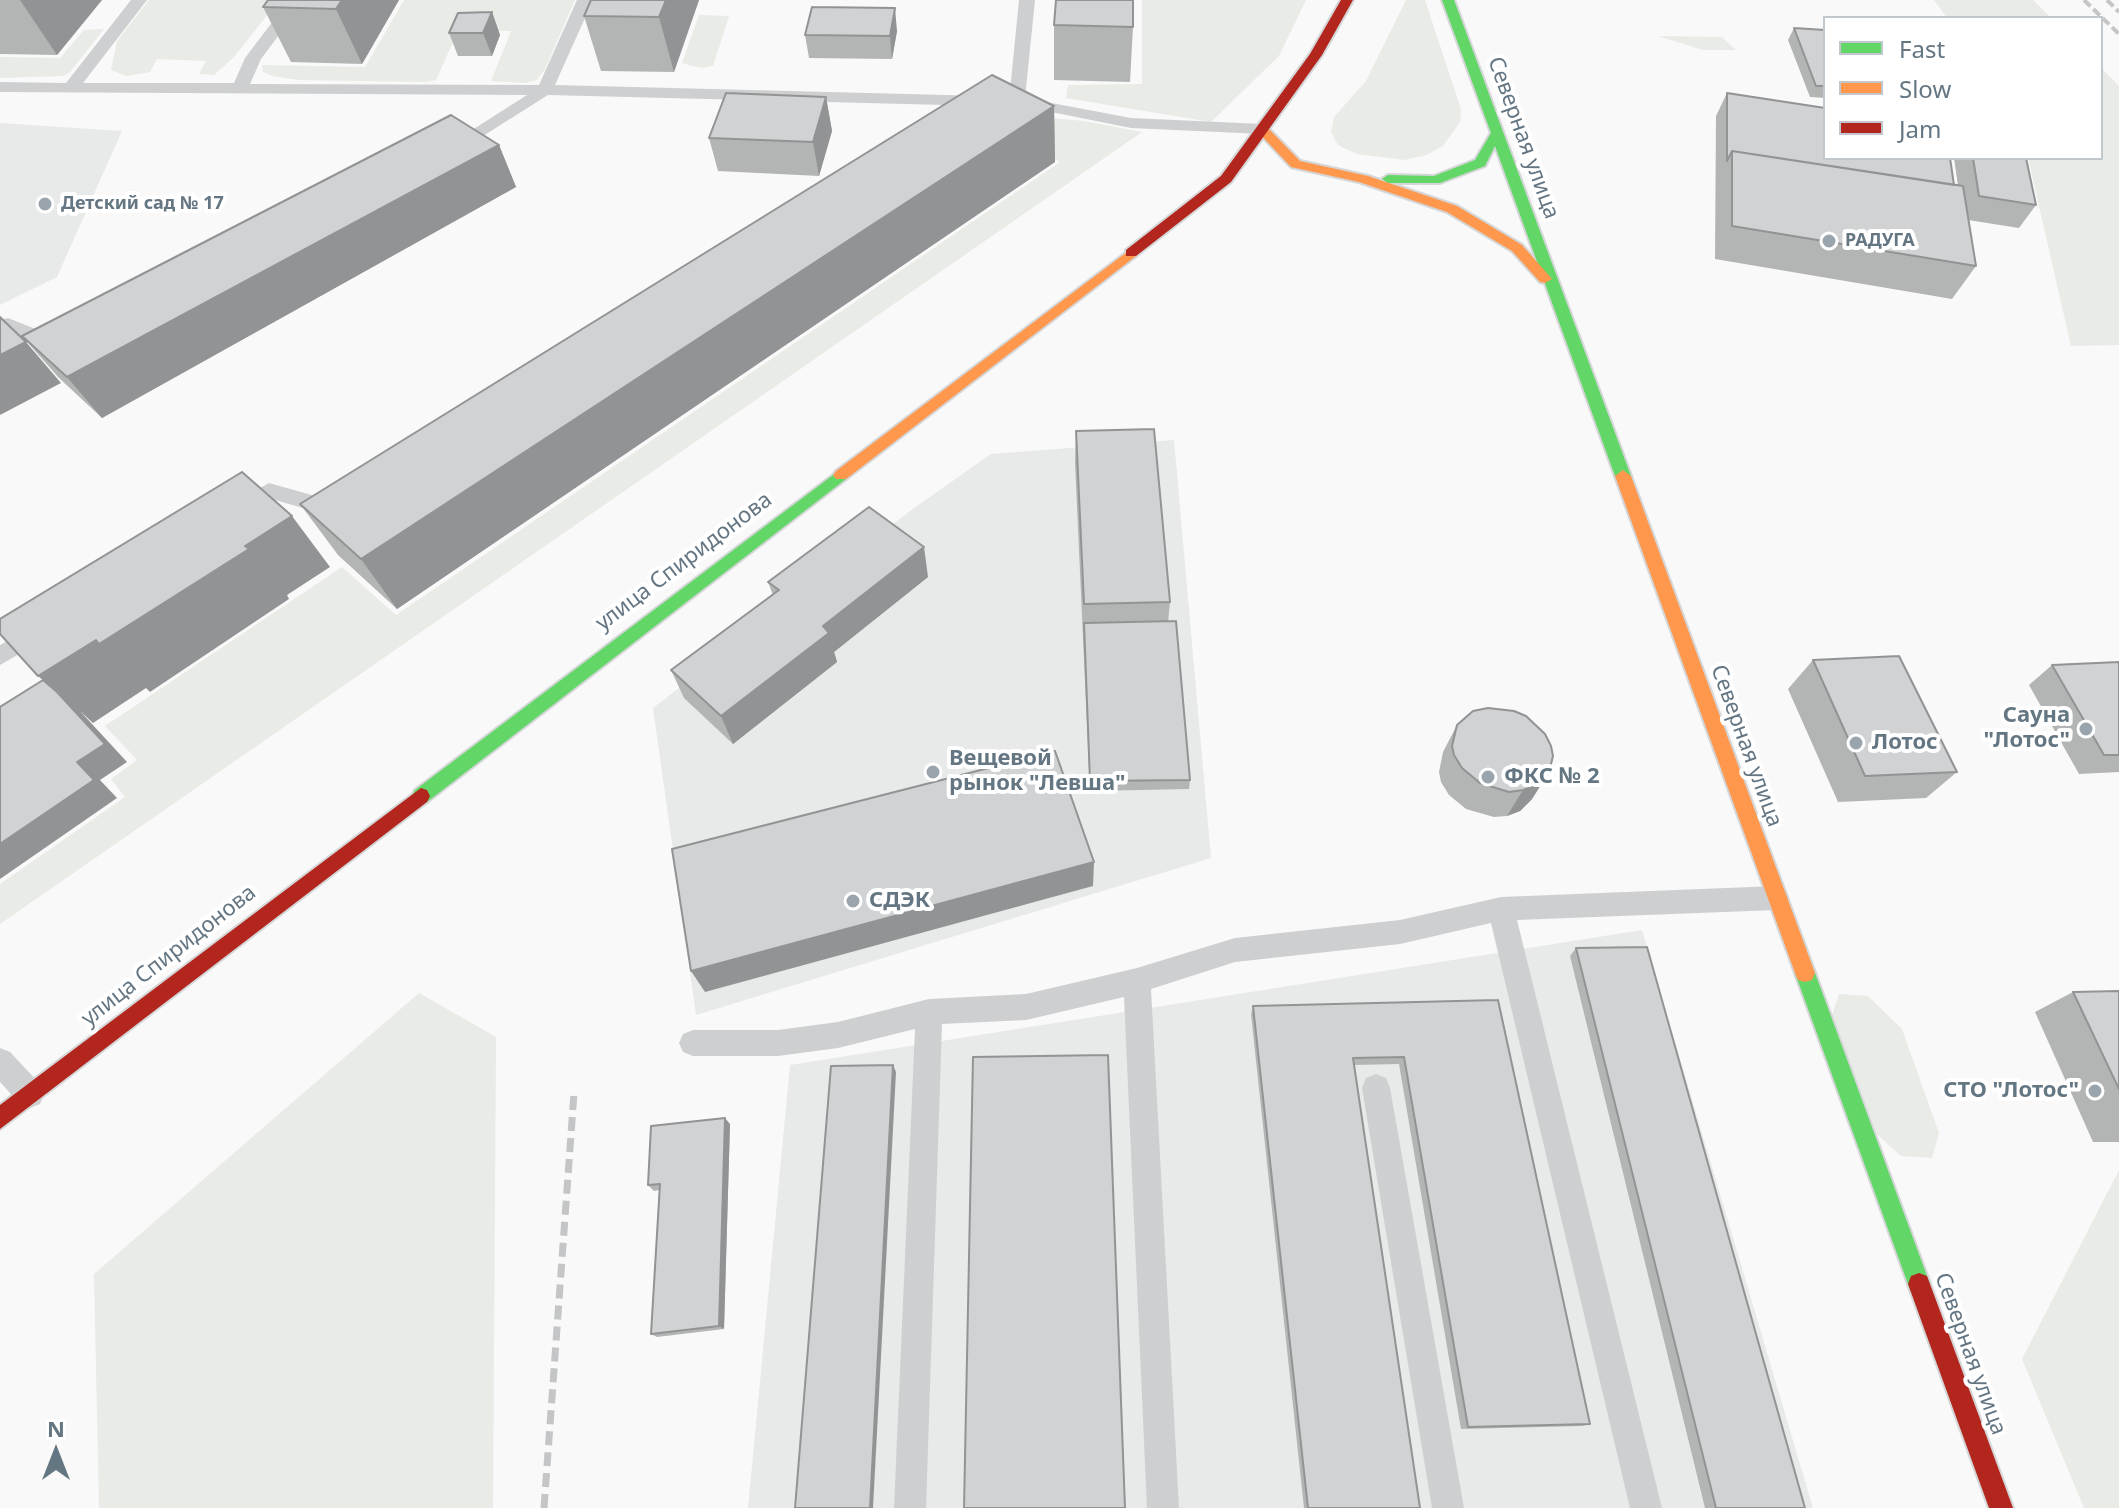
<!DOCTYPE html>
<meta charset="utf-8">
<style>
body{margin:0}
#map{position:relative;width:2119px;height:1508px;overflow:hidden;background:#f9f9f9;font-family:"Noto Sans",sans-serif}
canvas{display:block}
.legend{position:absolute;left:1823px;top:16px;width:280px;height:144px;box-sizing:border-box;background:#fff;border:2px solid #c1c8cd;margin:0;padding:10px 14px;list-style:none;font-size:24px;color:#657683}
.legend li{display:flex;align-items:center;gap:16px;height:40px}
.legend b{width:40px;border:2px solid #c1c8cd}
.north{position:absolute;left:16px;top:1412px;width:80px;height:80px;-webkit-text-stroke:6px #fff;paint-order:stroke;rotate:0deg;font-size:22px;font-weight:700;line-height:32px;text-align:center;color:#657683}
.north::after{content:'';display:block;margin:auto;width:28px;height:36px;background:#657683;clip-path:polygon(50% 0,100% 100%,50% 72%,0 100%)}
</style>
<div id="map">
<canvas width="2119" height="1508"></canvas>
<ul class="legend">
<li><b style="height:10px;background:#63d668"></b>Fast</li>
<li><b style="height:10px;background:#ff974d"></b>Slow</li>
<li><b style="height:10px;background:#b3261e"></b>Jam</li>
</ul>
<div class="north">N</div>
</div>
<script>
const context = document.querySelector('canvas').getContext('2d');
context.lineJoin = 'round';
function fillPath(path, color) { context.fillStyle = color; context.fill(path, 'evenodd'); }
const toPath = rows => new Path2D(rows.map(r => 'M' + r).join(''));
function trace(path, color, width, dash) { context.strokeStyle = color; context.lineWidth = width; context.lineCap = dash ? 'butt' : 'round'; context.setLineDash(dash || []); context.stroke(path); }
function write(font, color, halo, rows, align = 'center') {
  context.font = font + ' "Noto Sans",sans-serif'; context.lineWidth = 8; context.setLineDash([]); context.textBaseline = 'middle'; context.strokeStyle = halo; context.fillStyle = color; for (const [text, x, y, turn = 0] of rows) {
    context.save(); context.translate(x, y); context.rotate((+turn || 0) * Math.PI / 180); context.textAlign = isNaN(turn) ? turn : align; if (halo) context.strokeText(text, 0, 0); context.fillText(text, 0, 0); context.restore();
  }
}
const built = toPath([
 [0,123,122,131,57,277,0,305],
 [1174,440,1211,858,696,1015,653,708,914,508,991,454],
 [1642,930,1813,1508,748,1508,790,1065]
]);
const green = toPath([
 [149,0,279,0,234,57,214,75,199,74,206,61,157,59,150,72,126,76,111,70,117,41],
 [404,0,575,0,545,69,537,80,525,83,491,81,511,31,458,31,436,80,425,82,298,80,272,76,263,72,262,65,365,67],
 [1142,0,1306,0,1279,56,1211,122,1066,98,1068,85,1142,84],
 [1406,0,1425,0,1461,109,1460,122,1443,146,1426,155,1405,160,1357,154,1338,145,1331,132,1334,117,1366,81],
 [1934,0,2033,0,2051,18,1947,18],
 [699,15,729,16,713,66,701,68,682,63],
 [104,29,70,72,63,76,0,78,0,57,60,58,84,30],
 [1658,36,1722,37,1736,50,1703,50],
 [2101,68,2119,86,2119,345,2071,346,2028,158,2101,158],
 [1029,116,1084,121,1142,132,0,924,0,884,125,797,111,779,137,760,105,726,342,567,396,615,1060,162,1005,133],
 [419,993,496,1037,493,1508,99,1508,94,1274],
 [1839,994,1868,996,1902,1029,1939,1133,1932,1158,1901,1156,1877,1134,1832,1015],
 [2119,1170,2119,1508,2084,1508,2022,1359]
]);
const lane = toPath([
 [131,0,147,0,83,83,234,83,245,58,289,0,305,0,261,59,250,84,539,85,577,0,593,0,555,85,985,96,993,101,985,106,548,95,453,155,445,150,447,146,527,95,0,92,0,82,66,83,131,0],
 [1019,0,1035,0,1025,98,1131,118,1262,124,1270,129,1262,134,1131,128,1011,104,1009,101,1019,0],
 [8,318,63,340,66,345,56,351,8,332,0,334,0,320,8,318],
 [269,483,340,503,344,509,340,515,333,517,272,499,245,516,231,516,227,510,231,504,269,483],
 [39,623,47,626,50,632,47,638,0,665,0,645,39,623],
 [1776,886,1785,890,1789,898,1785,906,1776,910,1517,920,1662,1508,1630,1508,1491,923,1400,944,1235,962,1151,989,1179,1508,1147,1508,1124,997,1026,1020,942,1024,926,1508,894,1508,915,1029,838,1048,778,1056,693,1056,683,1052,679,1043,683,1034,693,1030,778,1030,838,1022,929,999,1026,994,1137,968,1235,938,1400,920,1501,897,1776,886],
 [0,1048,10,1052,40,1084,44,1094,40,1104,30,1108,20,1104,0,1082,0,1048],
 [1376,1074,1386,1078,1390,1088,1464,1508,1432,1508,1362,1088,1366,1078,1376,1074]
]);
const fast = toPath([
 [1442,0,1454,0,1631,476,1628,480,1623,482,1615,476,1495,146,1485,166,1440,183,1388,183,1382,179,1388,175,1434,176,1475,160,1491,133,1442,0],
 [841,469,846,471,849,475,846,479,427,802,421,804,415,802,412,796,415,790,841,469],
 [1805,964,1812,966,1815,973,1930,1284,1927,1292,1919,1295,1911,1292,1908,1284,1795,973,1798,966,1805,964]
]);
const slow = toPath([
 [1258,126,1266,126,1300,161,1368,176,1457,206,1522,245,1552,279,1545,283,1540,282,1512,251,1447,212,1359,182,1291,167,1258,132,1258,126],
 [1131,249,1138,253,1136,256,846,479,836,479,833,475,836,471,1131,249],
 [1623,470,1631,476,1815,973,1812,980,1805,982,1798,980,1795,973,1615,476,1623,470]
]);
const jam = toPath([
 [1341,0,1353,0,1322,55,1231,182,1136,256,1126,256,1126,250,1221,176,1310,54,1341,0],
 [421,788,427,790,430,796,427,802,0,1129,0,1105,421,788],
 [1919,1273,1927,1276,1930,1284,2013,1508,1989,1508,1908,1284,1911,1276,1919,1273]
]);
const railFar1 = toPath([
 [2084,0,2119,34],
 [2107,0,2119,12]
]);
const rail = toPath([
 [544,1508,574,1093]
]);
const wall = toPath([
 [0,0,102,0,57,55,0,54],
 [268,0,399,0,362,64,291,62,263,7],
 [699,0,674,72,601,71,584,16],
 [492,12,500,35,492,56,458,56,449,33],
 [1054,25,1133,27,1130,82,1054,80],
 [1794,28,1825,30,1825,98,1810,97,1788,40],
 [897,31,892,59,809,58,805,35],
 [1727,93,1954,185,1958,186,1954,158,2026,158,2036,205,2019,228,1968,220,1976,266,1952,299,1715,259,1716,116],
 [826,97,832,131,819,176,718,171,709,138],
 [1054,106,1055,162,397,609,338,555,300,504],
 [499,145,516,187,102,418,58,377,22,336],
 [1076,431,1170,602,1168,622,1190,780,1189,789,1090,791,1075,463],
 [928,577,834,652,837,662,733,744,684,698,671,670,773,595,768,582],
 [1813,660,1957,772,1926,798,1838,802,1788,689],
 [2119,662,2119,772,2079,774,2029,685,2052,665],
 [1457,725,1549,772,1532,799,1520,811,1507,816,1494,817,1466,809,1449,795,1441,782,1439,772,1443,752],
 [1576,948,1805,1508,1705,1508,1570,956],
 [2119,991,2119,1142,2093,1142,2035,1012,2073,992],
 [1498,1000,1590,1424,1582,1426,1461,1429,1399,1064,1354,1065,1420,1508,1304,1508,1251,1014,1253,1006],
 [730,1124,724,1329,657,1337,651,1334,659,1190,654,1191,648,1185]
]);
const shadedWall = toPath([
 [20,0,102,0,57,55],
 [342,0,399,0,362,64,336,9],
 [666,0,699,0,674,72,659,17],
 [895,8,897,31,892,59,890,36],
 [492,12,500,35,492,56,483,33],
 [826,97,832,131,819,176,813,142],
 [1054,106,1055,162,397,609,361,559],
 [499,145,516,187,102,418,67,377],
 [26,342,61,383,0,415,0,355],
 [292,516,330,567,287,595,289,599,150,692,146,688,93,723,80,711,127,762,100,780,117,798,0,879,0,844,77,762,57,692,38,676],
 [924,547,928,577,834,652,837,662,733,744,721,716,823,626],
 [1549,772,1532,799,1520,811,1507,816,1523,790],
 [1094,862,1093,886,705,992,691,971],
 [893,1065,896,1072,873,1508,870,1508],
 [725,1118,730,1124,724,1329,719,1326]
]);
const building = toPath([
 [268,0,342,0,336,9,263,7,268,0],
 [591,0,666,0,659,17,584,16,591,0],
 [1056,0,1133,0,1133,27,1054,25,1056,0],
 [812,7,895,8,890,36,805,35,812,7],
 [492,12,483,33,449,33,458,13,492,12],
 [1794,28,1825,30,1825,86,1816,86,1794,28],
 [992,75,1054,106,361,559,300,504,992,75],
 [726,93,826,97,813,142,709,138,726,93],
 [1727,93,1825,108,1825,158,1950,158,1954,185,1732,151,1727,161,1727,93],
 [451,115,499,145,67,377,22,336,451,115],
 [1732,151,1963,186,1976,266,1732,226,1732,151],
 [1973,158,2026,158,2036,205,1979,196,1973,158],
 [0,317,26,342,0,355,0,317],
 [1154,429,1170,602,1084,604,1076,431,1154,429],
 [242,472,292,516,245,546,249,549,99,644,96,640,38,676,0,634,0,619,242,472],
 [869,507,924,547,823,626,829,633,721,716,671,670,779,590,768,582,869,507],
 [1176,621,1190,780,1090,781,1084,623,1176,621],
 [1899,656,1957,772,1865,776,1813,660,1899,656],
 [2119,662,2119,755,2104,755,2052,665,2119,662],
 [43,680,57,692,105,744,77,762,94,780,0,844,0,707,43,680],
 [1488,708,1514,711,1526,716,1545,734,1551,746,1553,756,1549,772,1537,785,1523,790,1509,792,1480,783,1462,768,1454,755,1452,746,1457,725,1473,711,1488,708],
 [1055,751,1094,862,691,971,672,849,1055,751],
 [1647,947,1805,1508,1716,1508,1576,948,1647,947],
 [2119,991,2119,1089,2073,992,2119,991],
 [1498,1000,1590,1424,1468,1427,1404,1057,1353,1058,1420,1508,1308,1508,1253,1006,1498,1000],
 [1108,1055,1125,1508,964,1508,973,1057,1108,1055],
 [893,1065,870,1508,795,1508,831,1066,893,1065],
 [725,1118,719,1326,651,1334,660,1184,648,1185,651,1126,725,1118]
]);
const markers = [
 [45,204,8,"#99a4ac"],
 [1829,241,8,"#99a4ac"],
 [2086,729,8,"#99a4ac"],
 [1856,743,8,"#99a4ac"],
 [933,772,8,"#99a4ac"],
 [1488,777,8,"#99a4ac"],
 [853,901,8,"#99a4ac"],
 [2095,1091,8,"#99a4ac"]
];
const farPoinames = [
 ["Детский сад № 17",61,204],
 ["РАДУГА",1845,241]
];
const streetNames = [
 ["Северная улица",1523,138,70],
 ["улица Спиридонова",684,562,-37],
 ["Северная улица",1746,746,70],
 ["улица Спиридонова",169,956,-38],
 ["Северная улица",1970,1354,70]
];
const poiNames = [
 ["Сауна",2070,716,"right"],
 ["\"Лотос\"",2070,741,"right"],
 ["Лотос",1872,743],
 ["Вещевой",949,759],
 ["рынок \"Левша\"",949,784],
 ["ФКС № 2",1504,777],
 ["СДЭК",869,901],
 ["СТО \"Лотос\"",2079,1091,"right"]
];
fillPath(built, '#e8e9e9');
fillPath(green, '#e8ebe6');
trace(fast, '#d5d6d7', 4);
trace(slow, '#d5d6d7', 4);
trace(jam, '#d5d6d7', 4);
fillPath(lane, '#cecfd0');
fillPath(fast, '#63d668');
fillPath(slow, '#ff974d');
fillPath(jam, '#b3261e');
trace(railFar1, '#c3c5c6', 4, [9, 4]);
trace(rail, '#c3c5c6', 7, [14, 7]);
fillPath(wall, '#b3b5b5');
fillPath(shadedWall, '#929394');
fillPath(building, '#d0d2d3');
trace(building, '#929394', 2);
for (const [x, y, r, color] of markers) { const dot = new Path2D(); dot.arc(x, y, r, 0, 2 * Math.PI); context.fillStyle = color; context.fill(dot); trace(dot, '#fff', 3); }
write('bold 18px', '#657683', '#fff', farPoinames, 'left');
write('22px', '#657683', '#fff', streetNames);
write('bold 22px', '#657683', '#fff', poiNames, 'left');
</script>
